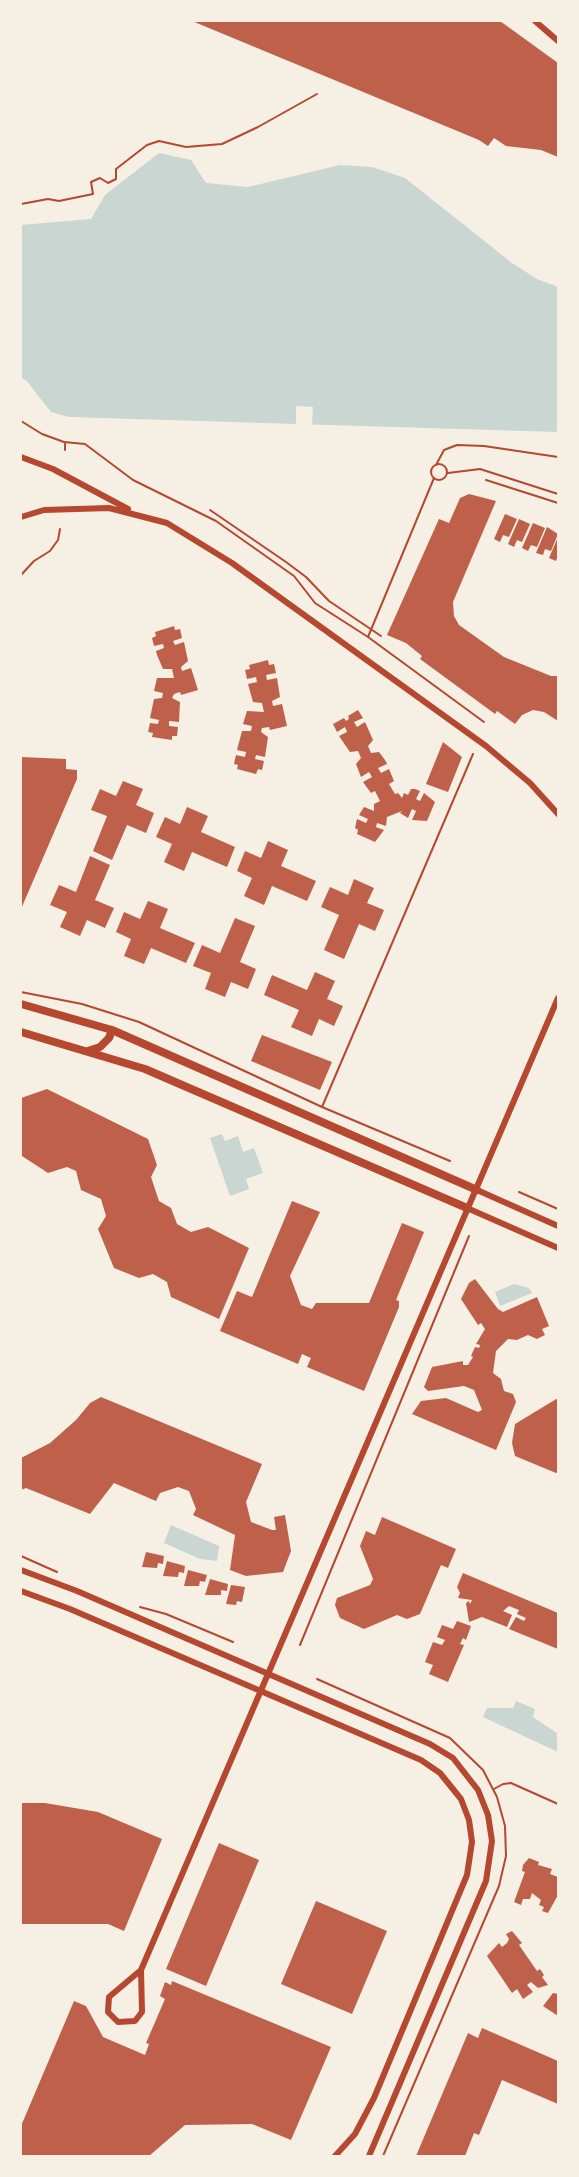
<!DOCTYPE html>
<style>
body{margin:0}
#map{position:relative;width:579px;height:2177px;overflow:hidden;background:#f6efe4;font-family:Literata,serif}
canvas{display:block}
.frame{position:absolute;inset:0;border:22px solid #f6efe4;pointer-events:none}
</style>
<div id="map">
<canvas width="579" height="2177"></canvas>
<div class="frame"></div>
</div>
<script>
const context = document.querySelector('canvas').getContext('2d');
context.lineJoin = 'round';
function fillPath(path, color) { context.fillStyle = color; context.fill(path, 'evenodd'); }
const toPath = rows => new Path2D(rows.map(r => 'M' + r).join(''));
function trace(path, color, width, dash) { context.strokeStyle = color; context.lineWidth = width; context.lineCap = dash ? 'butt' : 'round'; context.setLineDash(dash || []); context.stroke(path); }
const water = toPath([
 [159,153,191,160,206,183,248,187,340,165,372,167,405,178,512,263,537,279,558,287,558,432,69,417,51,412,26,380,21,378,21,225,91,219,105,195],
 [222,1134,225,1141,238,1136,243,1152,254,1148,263,1173,246,1179,249,1189,230,1196,210,1138],
 [514,1284,529,1288,532,1293,500,1306,495,1292],
 [171,1525,219,1546,217,1561,200,1559,164,1543],
 [516,1701,535,1709,533,1717,558,1734,558,1752,483,1717,487,1708,513,1708]
]);
const pier = toPath([
 [296,406,313,407,312,425,296,425]
]);
const building = toPath([
 [192,21,500,21,558,63,558,157,541,150,506,146,494,138,488,146,479,140],
 [469,494,496,501,453,602,454,616,459,625,504,657,551,676,558,676,558,721,544,712,533,710,522,715,515,724,497,711,495,714,420,659,422,656,406,643,387,635,439,519,449,523,460,498],
 [505,514,517,519,509,537,503,535,500,542,494,539],
 [519,519,530,524,522,542,517,540,514,547,508,544],
 [533,523,545,528,537,547,531,545,528,551,522,548],
 [547,527,558,534,551,551,545,549,543,555,536,553],
 [558,537,558,555,556,561,549,558],
 [174,626,175,630,180,629,182,638,173,641,175,645,184,642,188,661,181,667,182,671,191,668,198,690,181,695,180,692,174,694,172,698,180,702,179,722,169,721,169,726,178,727,177,736,172,736,172,740,152,737,153,733,148,732,150,723,158,724,159,720,150,718,154,699,162,698,163,693,154,691,157,678,174,678,172,669,163,669,157,655,156,651,164,648,163,644,154,646,152,638,156,636,155,632],
 [268,660,269,665,274,664,276,673,266,675,267,680,277,678,280,697,272,701,273,706,282,704,287,726,270,730,269,727,262,728,261,732,268,737,265,757,256,755,255,759,264,761,262,770,258,769,256,774,237,769,238,765,234,764,236,755,245,757,246,752,237,750,242,731,251,731,252,726,243,724,247,711,264,712,262,703,253,702,248,684,257,682,256,677,247,679,245,670,250,669,249,665],
 [358,710,363,718,354,722,357,727,365,722,373,740,368,746,371,753,379,752,385,760,387,764,378,768,381,773,389,769,394,781,389,784,395,794,398,793,402,798,404,793,408,795,411,789,415,789,420,791,416,799,420,801,424,793,435,802,427,821,412,820,416,811,412,809,408,818,400,813,402,811,387,817,386,826,377,823,376,827,384,830,375,842,357,834,358,830,355,828,357,819,366,823,368,819,359,815,364,807,374,811,374,804,380,801,375,791,371,793,363,782,372,777,369,772,361,777,356,764,361,758,358,751,350,752,339,736,347,732,345,727,337,732,333,724,344,718,346,721,349,719,348,716],
 [443,742,462,757,448,792,426,784],
 [21,757,66,759,66,769,77,770,77,779,21,909],
 [123,781,143,789,136,805,154,813,146,833,127,825,112,860,93,851,107,816,91,810,100,789,116,796],
 [187,807,208,816,201,832,235,847,227,867,192,852,184,871,164,862,172,844,156,837,165,817,180,824],
 [268,841,288,850,281,866,316,881,307,901,272,886,264,905,244,896,252,878,237,871,245,851,261,858],
 [90,856,110,865,95,900,114,908,105,928,87,920,80,936,60,927,67,912,50,905,59,885,76,892],
 [354,879,374,888,367,903,384,910,375,931,359,924,344,959,324,950,339,915,321,907,330,887,348,895],
 [148,901,168,909,160,928,195,943,186,963,151,948,144,964,124,956,131,939,116,932,124,912,140,919],
 [235,918,255,926,240,962,256,969,248,989,231,982,225,997,205,989,211,973,193,966,202,945,220,953],
 [315,972,335,981,327,999,343,1006,334,1026,319,1019,312,1036,291,1027,299,1010,264,995,272,975,307,990],
 [262,1035,332,1062,320,1090,251,1061],
 [47,1089,148,1139,157,1165,151,1177,159,1201,171,1208,177,1224,191,1232,208,1227,249,1248,219,1319,171,1297,167,1282,153,1274,139,1278,114,1268,98,1229,106,1216,101,1199,81,1190,76,1171,67,1167,48,1173,22,1156,21,1098],
 [292,1201,320,1212,290,1276,301,1305,312,1309,316,1303,369,1303,402,1223,424,1232,396,1300,399,1301,399,1307,364,1391,307,1367,311,1358,302,1354,298,1364,220,1331,237,1291,252,1297],
 [475,1279,498,1309,503,1312,537,1297,549,1326,542,1329,545,1335,537,1339,528,1335,517,1340,508,1339,496,1351,493,1373,501,1379,504,1391,513,1394,516,1402,496,1450,412,1414,421,1401,446,1398,478,1412,482,1410,474,1390,464,1386,428,1391,424,1387,432,1367,463,1361,463,1365,468,1365,473,1357,471,1356,475,1347,479,1348,480,1345,476,1344,485,1329,481,1323,478,1325,461,1299,469,1283],
 [101,1397,262,1464,246,1502,251,1522,272,1530,276,1530,274,1517,285,1515,291,1551,283,1572,246,1576,230,1570,235,1535,193,1515,196,1509,189,1491,178,1487,160,1493,156,1501,114,1483,90,1514,26,1488,21,1490,21,1458,50,1443,76,1420,90,1403],
 [558,1398,558,1472,556,1473,515,1456,512,1443,515,1424],
 [382,1517,456,1549,448,1568,441,1565,420,1614,407,1619,397,1615,364,1629,340,1618,335,1605,337,1598,370,1585,373,1579,360,1546,366,1531,375,1535],
 [146,1552,164,1556,163,1564,158,1563,157,1568,142,1567],
 [167,1561,185,1566,184,1573,179,1572,178,1577,163,1576],
 [188,1570,207,1575,205,1582,200,1581,199,1586,184,1586],
 [463,1573,558,1613,558,1649,509,1629,516,1617,524,1621,526,1618,517,1614,519,1610,509,1606,503,1611,512,1615,507,1627,482,1617,469,1622,466,1603,469,1601,470,1604,472,1600,458,1598,460,1593,457,1587],
 [210,1579,228,1584,227,1591,221,1590,221,1595,205,1595],
 [231,1585,245,1587,242,1602,237,1601,236,1605,226,1604],
 [457,1621,471,1626,466,1640,463,1638,460,1644,464,1645,448,1682,429,1674,433,1665,425,1662,433,1642,442,1645,445,1640,437,1637,442,1625,453,1629],
 [21,1803,45,1803,98,1812,162,1839,124,1931,108,1924,21,1924],
 [219,1843,259,1860,206,1986,166,1969],
 [529,1858,539,1862,538,1865,552,1869,550,1874,558,1877,558,1895,548,1913,542,1911,544,1907,539,1905,541,1900,532,1893,530,1899,523,1899,521,1905,514,1902,525,1872,522,1871,523,1865],
 [316,1901,387,1931,352,2014,281,1984],
 [512,1931,522,1943,519,1945,537,1971,540,1969,544,1975,542,1977,548,1985,538,1988,531,1982,527,1985,533,1992,523,1999,517,1989,512,1993,487,1956,499,1943,502,1947,507,1943,509,1939,506,1934],
 [172,1981,331,2047,291,2140,252,2124,185,2125,149,2156,21,2156,21,2126,74,2001,86,2006,103,2037,145,2055,149,2044,146,2043,165,1999,160,1996,165,1982,171,1985],
 [553,1993,558,1994,558,2016,543,2006],
 [482,2028,558,2061,558,2104,502,2080,479,2135,474,2133,465,2156,416,2156,468,2033,478,2038]
]);
const path = toPath([
 [21,204,48,199,59,201,93,194,91,182,100,178,108,183,116,179,116,169,147,145,159,141,186,147,222,144,258,127,317,94],
 [21,421,42,434,64,442,85,444,133,480,216,521,294,576,315,603,368,637,484,722],
 [65,450,65,442],
 '431 472a8 8 0 1 1 16 0a8 8 0 1 1-16 0Z',
 [436,465,444,450,457,445,484,446,558,457],
 [448,473,480,469,558,494],
 [486,480,558,503],
 [210,510,286,562,306,577,329,601,381,636],
 [21,575,34,561,50,551,58,540,60,529],
 [368,637,434,478],
 [21,992,82,1004,139,1022,322,1107,450,1161],
 [322,1107,473,754],
 [519,1192,558,1209],
 [21,1556,57,1572],
 [140,1607,166,1614,233,1642],
 [300,1645,469,1236],
 [317,1679,450,1738,483,1770,497,1797,505,1826,506,1856,499,1886,383,2156],
 [494,1789,503,1784,511,1783,558,1804]
]);
const minor = toPath([
 [535,21,558,41],
 [21,457,53,469,128,509],
 [21,517,44,510,109,508,167,523,232,563,486,746,530,783,558,814],
 [477,1190,558,1226],
 [467,1208,558,1248],
 [21,1570,77,1591,430,1744,453,1758,478,1790,488,1815,492,1841,486,1881,369,2156],
 [21,1591,70,1609,421,1760,440,1773,461,1799,469,1820,472,1842,467,1875,374,2098,355,2134,335,2156],
 [141,1970,109,1997,108,2012,118,2022,135,2021,142,2012,141,1970,558,998]
]);
const tertiary = toPath([
 [21,1004,112,1030,477,1190],
 [21,1032,145,1069,467,1208],
 [88,1051,100,1047,109,1038,112,1030]
]);
fillPath(water, '#c9d6d2');
fillPath(pier, '#f6efe4');
fillPath(building, '#bf614a');
trace(path, '#b5482f', 2);
trace(minor, '#b5482f', 6);
trace(tertiary, '#b5482f', 8);
</script>
